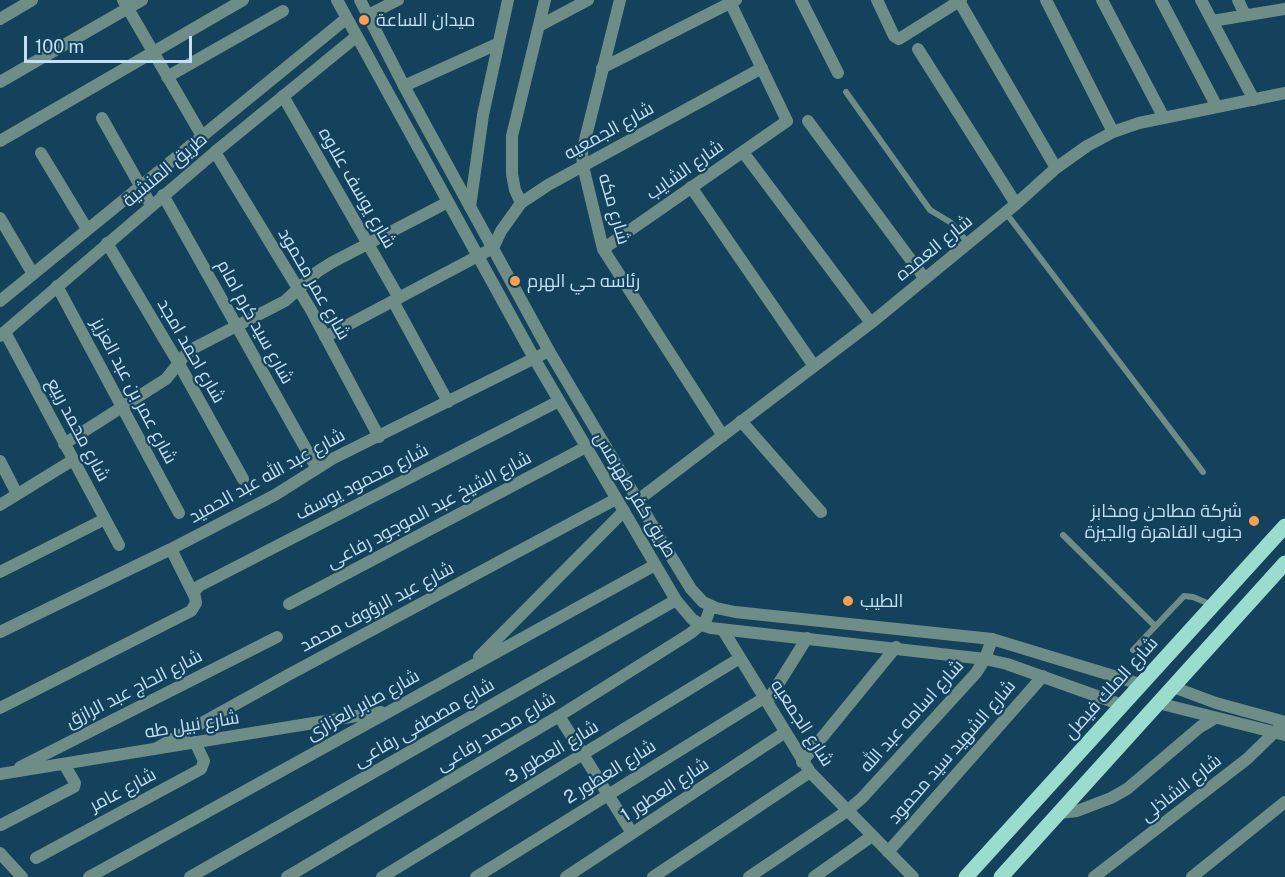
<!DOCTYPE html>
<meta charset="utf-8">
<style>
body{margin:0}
#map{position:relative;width:1285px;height:877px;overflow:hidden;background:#14415c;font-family:"Public Sans",sans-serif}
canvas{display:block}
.scale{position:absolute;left:24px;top:36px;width:168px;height:27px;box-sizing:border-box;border:3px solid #c3e0f5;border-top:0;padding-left:8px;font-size:18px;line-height:21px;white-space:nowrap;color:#c3e0f5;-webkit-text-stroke:4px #14415c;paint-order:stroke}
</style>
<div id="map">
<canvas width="1285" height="877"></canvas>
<div class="scale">100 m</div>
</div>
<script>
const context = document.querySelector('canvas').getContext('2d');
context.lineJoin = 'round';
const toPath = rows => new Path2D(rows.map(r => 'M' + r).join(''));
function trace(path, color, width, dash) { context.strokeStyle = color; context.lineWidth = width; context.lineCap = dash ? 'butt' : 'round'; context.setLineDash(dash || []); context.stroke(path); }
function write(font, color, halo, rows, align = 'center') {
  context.font = font + ' "Public Sans",Cairo,sans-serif'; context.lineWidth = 4.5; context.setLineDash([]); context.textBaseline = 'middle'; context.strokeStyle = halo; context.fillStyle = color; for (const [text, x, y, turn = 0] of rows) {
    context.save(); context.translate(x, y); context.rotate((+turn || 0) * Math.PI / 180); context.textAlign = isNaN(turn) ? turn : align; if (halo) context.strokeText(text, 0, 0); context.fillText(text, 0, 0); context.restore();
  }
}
const service = toPath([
 [846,92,930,210,950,222,969,244],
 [1006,213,1203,472],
 [1063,535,1155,626],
 [1133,650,1184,596,1193,597,1212,605]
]);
const minor = toPath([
 [123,0,202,136],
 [620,0,582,152,583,166,603,249,723,436],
 [801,0,838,73],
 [877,0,894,36,899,39,961,0],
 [1046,0,1113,132],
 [1102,0,1164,118],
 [1161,0,1217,107],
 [1201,0,1254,100],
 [1238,0,1245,15],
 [959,1,1056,168],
 [368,15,398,0],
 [0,19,32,0],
 [1212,21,1285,9],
 [539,26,588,0],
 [918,49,1016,204],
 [602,68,736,0],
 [167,77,283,11],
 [0,82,142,0],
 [404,86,497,44],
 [283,96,399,298],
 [102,118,151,205],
 [808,121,925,279],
 [0,141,243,0],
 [215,152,311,310,379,437],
 [743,152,871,323],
 [41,153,87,229],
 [691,187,814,366],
 [163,195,316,467],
 [521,203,515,190,512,174,512,136,545,0],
 [470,207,483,115,508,0],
 [0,218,33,274],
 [107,243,179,364,243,479],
 [603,249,787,121,729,0],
 [57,286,179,513],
 [393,301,448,402],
 [5,332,119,545],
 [325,337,493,248,501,231,521,203,548,185,762,68],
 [741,421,821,512],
 [64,444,166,379,186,354,196,347,285,301,317,272,331,263,448,202],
 [0,461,17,494],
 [638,500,871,323,1016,204,1056,168,1087,146,1113,132,1139,123,1285,93],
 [0,505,73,460],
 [171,549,194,595],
 [0,572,105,519],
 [289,604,586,447],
 [723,630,810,772,913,877],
 [0,632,171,549,275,495,332,459,549,351],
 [479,657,624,511],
 [767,702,807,638],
 [0,708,191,611,196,603,194,592,199,586,559,401],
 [559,716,632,833],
 [155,749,290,674,616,499],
 [802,762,896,647],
 [20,767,277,637],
 [0,774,381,712],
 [1059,813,1077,811,1111,798,1127,789,1200,727,1215,718],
 [1,825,74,787,75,783,64,764],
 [888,852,1043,676],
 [0,853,22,877],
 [36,858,201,769,204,761,195,742],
 [89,877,655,565],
 [190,877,676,600],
 [287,877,559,716,691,633,706,620,711,606],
 [382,877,740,658],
 [476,877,764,698],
 [566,877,784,733],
 [653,877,810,772],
 [749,877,847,811,862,798,976,673,985,659,992,639],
 [814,877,872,836],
 [1094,877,1247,759,1280,727],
 [1192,877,1285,802]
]);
const tertiary = toPath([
 [337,0,534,358,676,600,692,619,701,625,711,628,985,659,1007,664,1122,705],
 [360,0,404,86,549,351,669,553,691,589,703,602,716,608,735,612,992,639,1140,684],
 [0,301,347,18],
 [0,336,215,152,357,36],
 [1173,687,1216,703,1285,722],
 [1158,703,1285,735]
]);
const primary = toPath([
 [966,877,1285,526],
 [1001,877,1285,563]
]);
const markers = [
 [364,20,6,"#fb9e50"],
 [515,281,6,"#fb9e50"],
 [1254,521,6,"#fb9e50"],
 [848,601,6,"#fb9e50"]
];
const poiNames = [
 ["ميدان الساعة",376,20],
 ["رئاسه حي الهرم",527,281],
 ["شركة مطاحن ومخابز",1242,511,"right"],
 ["جنوب القاهرة والجيزة",1242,532,"right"],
 ["الطيب",860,601]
];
const streetNames = [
 ["شارع الجمعيه",609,131,-29],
 ["طريق المنشية",165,170,-40],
 ["شارع الشايب",685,170,-35],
 ["شارع يوسف علاوه",357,188,60],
 ["شارع مكه",614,209,74],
 ["شارع العمده",934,248,-39],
 ["شارع عمر محمود",314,284,60],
 ["شارع سيد كرم امام",255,322,61],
 ["شارع احمد امجد",191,351,60],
 ["شارع عمر بن عبد العزيز",134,391,62],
 ["شارع محمد ربيع",78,430,62],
 ["شارع عبد الله عبد الحميد",267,476,-29],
 ["شارع محمود يوسف",362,482,-27],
 ["طريق كفر طهرمس",635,495,59],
 ["شارع الشيخ عبد الموجود رفاعى",429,510,-28],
 ["شارع عبد الرؤوف محمد",377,607,-28],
 ["شارع الملك فيصل",1111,688,-48],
 ["شارع الحاج عبد الرازق",134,689,-27],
 ["شارع صابر العزازى",363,705,-29],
 ["شارع اسامه عبد الله",912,716,-48],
 ["شارع مصطفى رفاعى",424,723,-30],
 ["شارع الجمعيه",802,723,57],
 ["شارع نبيل طه",192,725,-9],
 ["شارع محمد رفاعى",496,732,-31],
 ["شارع العطور 3",552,752,-31],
 ["شارع الشهيد سيد محمود",952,752,-49],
 ["شارع العطور 2",610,772,-32],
 ["شارع الشاذلى",1181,788,-38],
 ["شارع عامر",123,790,-28],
 ["شارع العطور 1",665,790,-33]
];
trace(service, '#6e8d86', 6);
trace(minor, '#6e8d86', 12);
trace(tertiary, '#6e8d86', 12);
trace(primary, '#9addce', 15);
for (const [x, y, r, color] of markers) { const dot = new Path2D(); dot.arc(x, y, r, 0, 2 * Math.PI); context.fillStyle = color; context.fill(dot); trace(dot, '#14415c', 2); }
write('18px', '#c3e0f5', '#14415c', poiNames, 'left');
write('18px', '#c3e0f5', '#14415c', streetNames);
</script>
